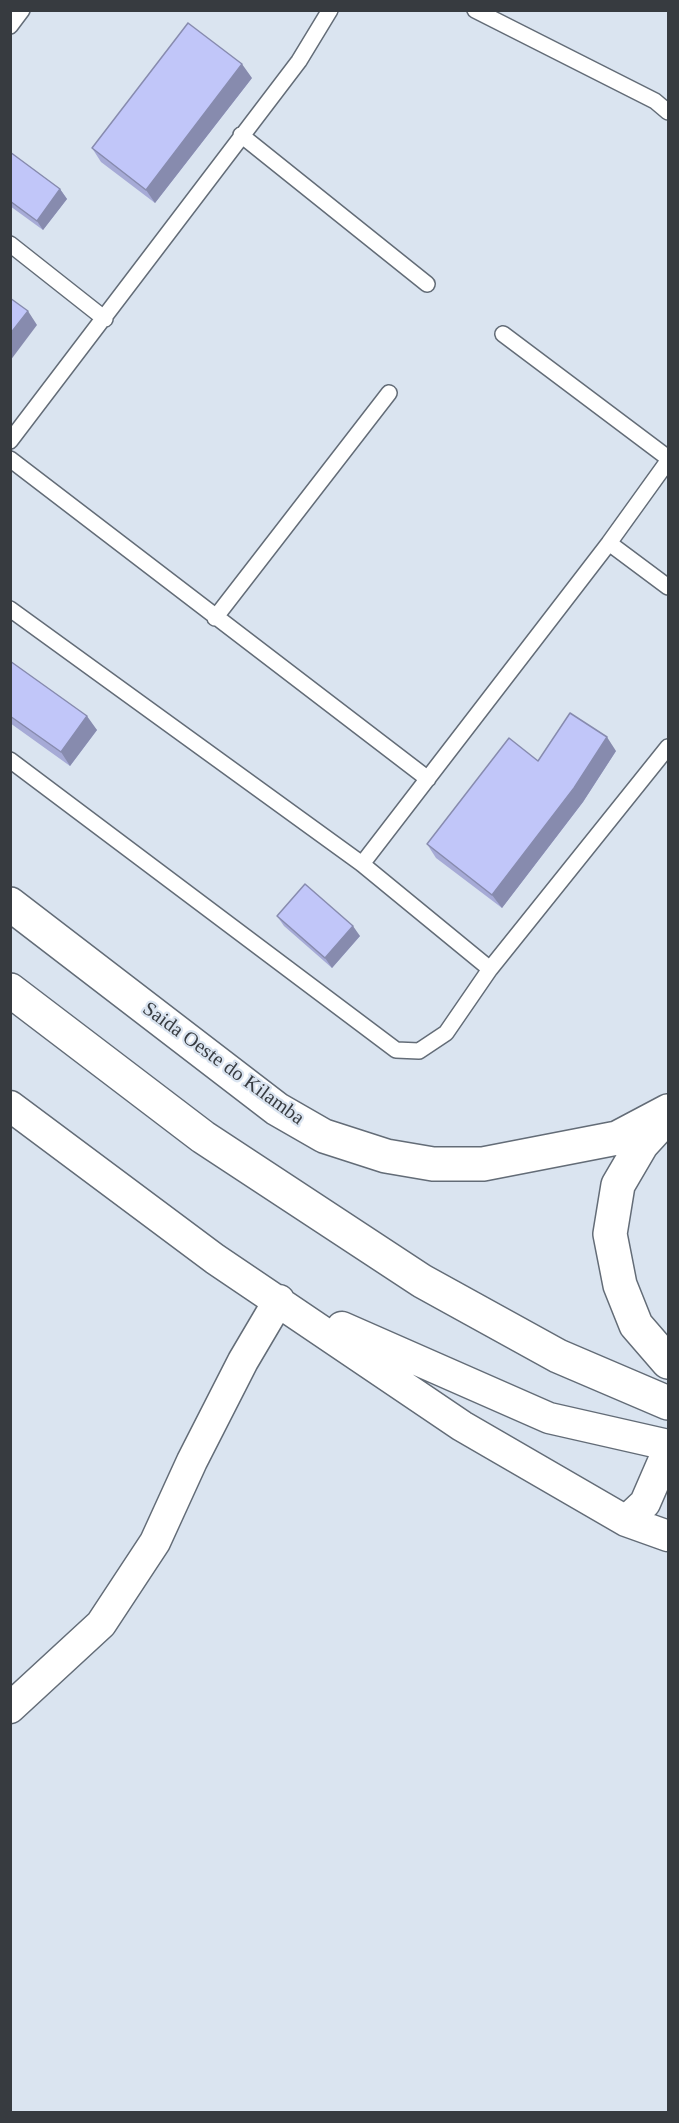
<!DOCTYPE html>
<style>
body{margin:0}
#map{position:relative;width:679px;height:2123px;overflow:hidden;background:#dae4f0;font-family:Georgia,serif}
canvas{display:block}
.frame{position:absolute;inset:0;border:12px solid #373b40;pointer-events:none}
</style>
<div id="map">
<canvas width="679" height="2123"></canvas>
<div class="frame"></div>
</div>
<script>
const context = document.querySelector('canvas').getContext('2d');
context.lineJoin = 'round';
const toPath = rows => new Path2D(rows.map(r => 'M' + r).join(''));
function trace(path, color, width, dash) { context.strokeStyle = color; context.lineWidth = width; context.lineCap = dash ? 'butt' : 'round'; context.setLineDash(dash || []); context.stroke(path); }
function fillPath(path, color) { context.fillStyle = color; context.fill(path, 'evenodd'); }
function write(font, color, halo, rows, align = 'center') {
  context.font = font + ' Georgia,serif'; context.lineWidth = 4.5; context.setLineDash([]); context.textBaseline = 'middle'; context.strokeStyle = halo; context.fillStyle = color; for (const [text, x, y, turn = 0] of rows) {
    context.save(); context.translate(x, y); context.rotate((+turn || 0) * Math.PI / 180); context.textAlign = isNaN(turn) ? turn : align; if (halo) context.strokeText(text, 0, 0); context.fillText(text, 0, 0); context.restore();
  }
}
const lane = toPath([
 [475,10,655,101,668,112],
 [10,26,22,10],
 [241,135,427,284],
 [10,244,105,319],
 [503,334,668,458],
 [10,441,299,61,330,10],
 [10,459,428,779],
 [609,543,668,587],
 [10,609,362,864,490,969],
 [215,618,389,393],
 [10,760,396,1050,419,1051,446,1033,490,969,668,747],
 [362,864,609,543,668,461]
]);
const street = toPath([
 [10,1106,215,1259,462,1426,626,1521,668,1536],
 [342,1327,549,1418,668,1445],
 [626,1521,645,1503,668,1450],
 [10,1708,101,1624,155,1542,192,1461,243,1361,279,1300]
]);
const secondary = toPath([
 [10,904,277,1109,324,1136,386,1156,433,1164,483,1164,617,1138,668,1111],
 [10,990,203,1137,422,1281,558,1356,668,1403],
 [663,1121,642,1144,618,1185,610,1234,620,1285,636,1325,668,1362]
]);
const wall = toPath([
 [252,78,155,203,101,162,92,148],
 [10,152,60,189,67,199,43,230,10,206],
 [10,661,97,730,70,766,10,723],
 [616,751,583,802,502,908,436,858,427,844,538,761],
 [277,916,360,936,332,968,284,926]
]);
const shadedWall = toPath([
 [242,64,252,78,155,203,146,190],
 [60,189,67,199,43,230,37,221],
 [28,311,37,325,10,361,10,334],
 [87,716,97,730,70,766,61,752],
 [607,737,616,751,583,802,502,908,492,895],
 [353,926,360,936,332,968,325,958]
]);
const building = toPath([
 [188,23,242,64,146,190,92,148,188,23],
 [10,152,60,189,37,221,10,201,10,152],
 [10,298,28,311,10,334,10,298],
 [10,661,87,716,61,752,10,716,10,661],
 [570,713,607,737,574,788,492,895,427,844,509,738,538,761,570,713],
 [305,884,353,926,325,958,277,916,305,884]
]);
const streetNames = [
 ["Saida Oeste do Kilamba",223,1064,36]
];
trace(lane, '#636c77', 18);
trace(street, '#636c77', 33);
trace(secondary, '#636c77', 36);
trace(lane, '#fff', 15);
trace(street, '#fff', 30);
trace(secondary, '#fff', 33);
fillPath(wall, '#a6aad6');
fillPath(shadedWall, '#878bae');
fillPath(building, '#c1c6f9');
trace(building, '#878bae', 1.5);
write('20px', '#373b40', '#dae4f0', streetNames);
</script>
